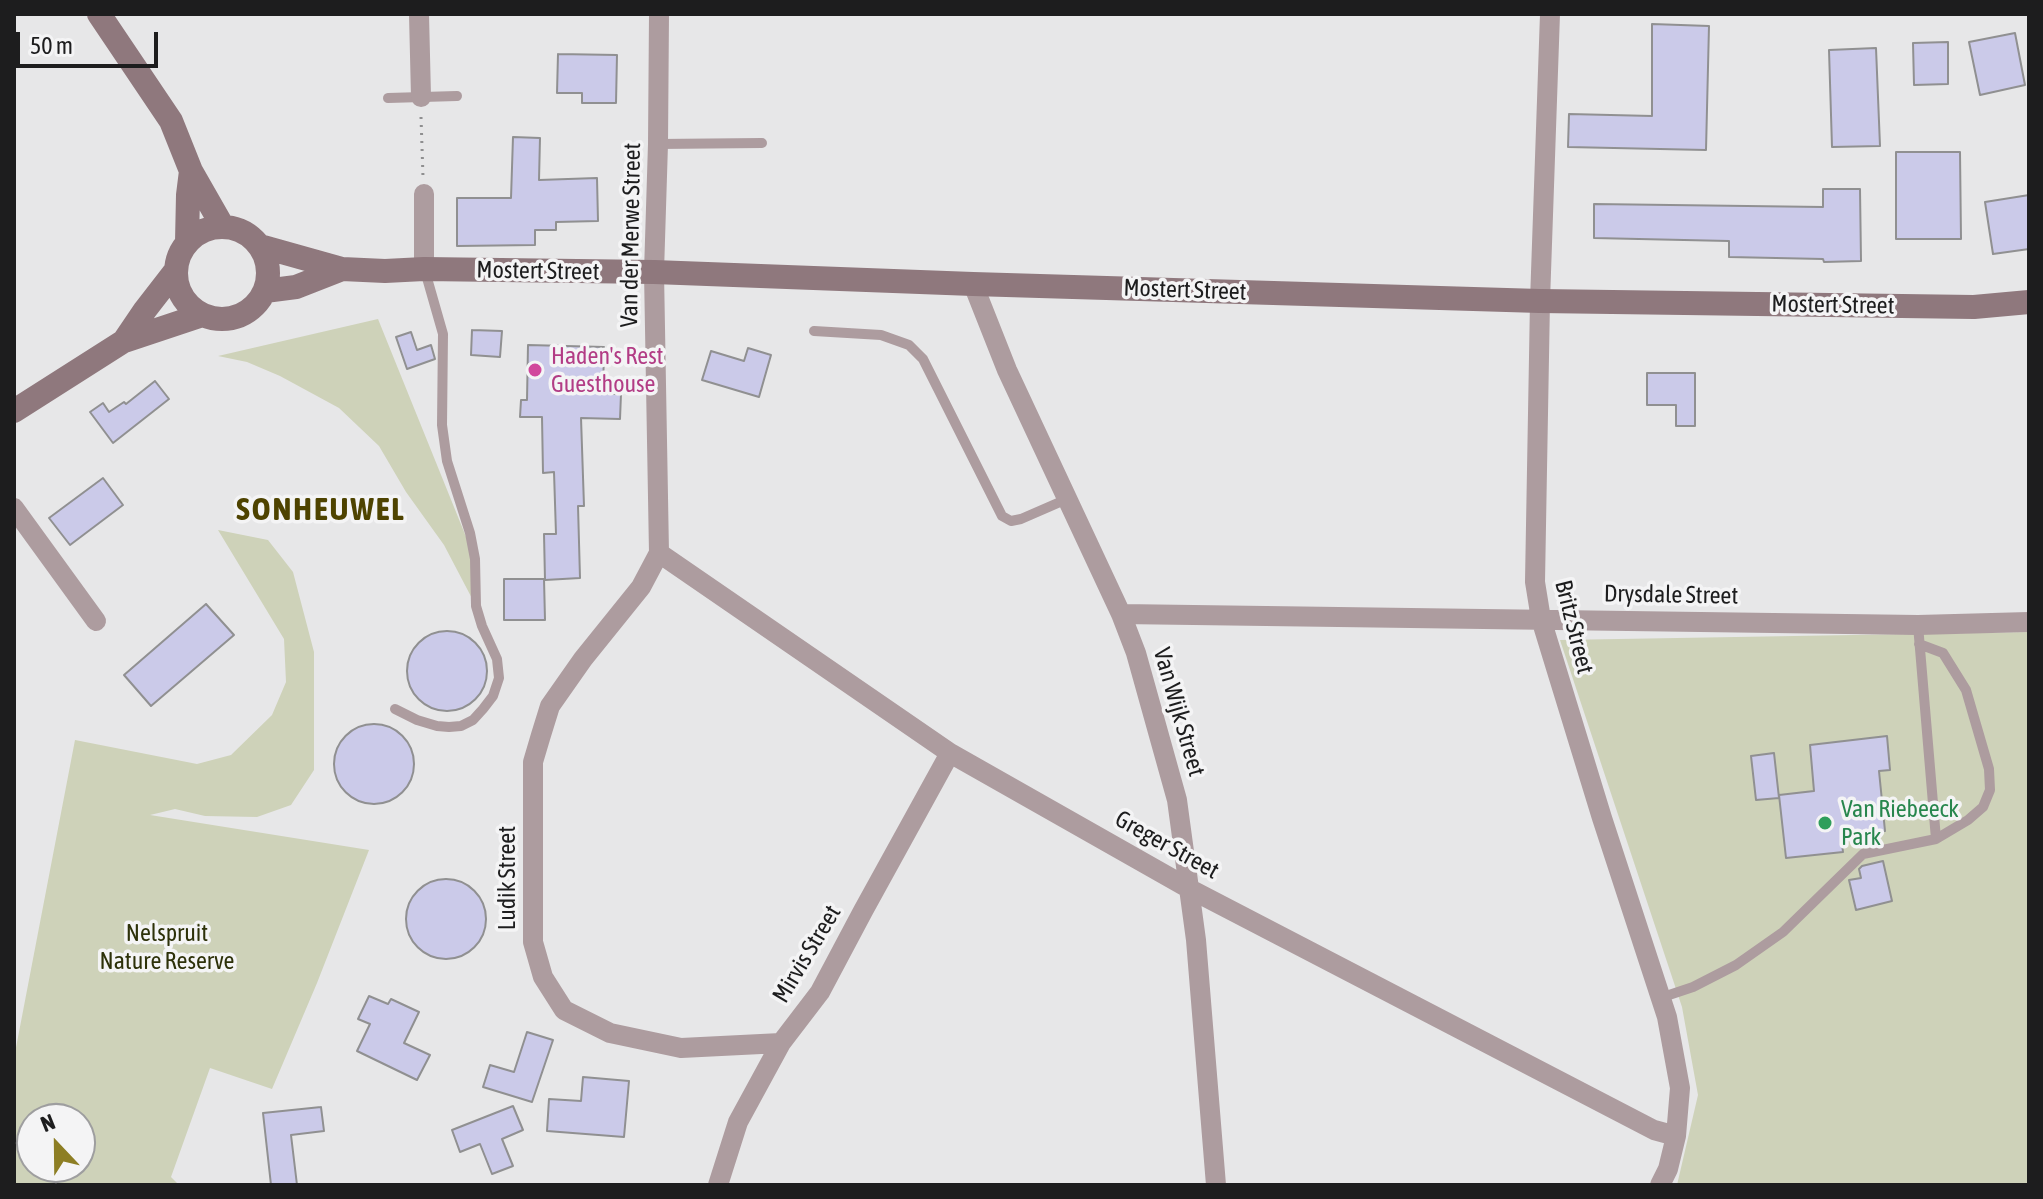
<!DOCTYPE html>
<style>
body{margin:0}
#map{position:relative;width:2043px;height:1199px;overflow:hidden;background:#e7e7e8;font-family:"Asap Condensed",sans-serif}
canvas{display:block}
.frame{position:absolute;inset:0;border:16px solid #1d1d1e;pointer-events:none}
.north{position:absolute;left:16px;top:1103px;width:80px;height:80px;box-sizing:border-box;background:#f4f4f5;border:2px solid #9e9e9f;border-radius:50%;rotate:338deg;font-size:22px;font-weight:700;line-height:32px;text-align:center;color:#1d1d1e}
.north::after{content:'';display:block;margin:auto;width:28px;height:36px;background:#8d7e24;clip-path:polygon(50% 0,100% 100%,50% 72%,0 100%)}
.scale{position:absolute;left:16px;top:32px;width:142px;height:36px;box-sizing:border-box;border:4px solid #1d1d1e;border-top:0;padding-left:10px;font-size:24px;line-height:28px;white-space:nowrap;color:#1d1d1e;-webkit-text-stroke:6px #f4f4f5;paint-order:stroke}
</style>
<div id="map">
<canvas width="2043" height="1199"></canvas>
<div class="frame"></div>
<div class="north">N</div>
<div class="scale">50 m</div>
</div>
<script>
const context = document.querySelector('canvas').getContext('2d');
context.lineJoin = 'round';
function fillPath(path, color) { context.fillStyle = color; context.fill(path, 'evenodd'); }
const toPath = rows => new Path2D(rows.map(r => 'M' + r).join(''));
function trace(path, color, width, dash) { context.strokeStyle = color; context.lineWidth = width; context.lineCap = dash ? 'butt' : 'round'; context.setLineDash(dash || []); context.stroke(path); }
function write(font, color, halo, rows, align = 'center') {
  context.font = font + ' "Asap Condensed",sans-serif'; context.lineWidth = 7; context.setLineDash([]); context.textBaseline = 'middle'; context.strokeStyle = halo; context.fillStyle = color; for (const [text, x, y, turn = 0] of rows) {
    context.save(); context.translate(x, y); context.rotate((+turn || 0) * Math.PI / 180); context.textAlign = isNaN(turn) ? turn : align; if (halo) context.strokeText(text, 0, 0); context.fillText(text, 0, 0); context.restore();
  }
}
const green = toPath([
 [378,319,475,559,476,606,444,545,406,492,379,446,339,408,280,376,247,362,218,356],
 [218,530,268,540,293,572,314,652,314,770,291,805,257,817,205,816,175,809,150,815,369,850,317,983,272,1089,210,1068,171,1177,179,1185,14,1185,14,1058,75,740,197,764,231,755,272,715,286,682,284,639],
 [32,1119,80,1119,80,1167,32,1167],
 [2029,632,2029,1185,1677,1185,1698,1095,1682,1007,1560,640]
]);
const building = toPath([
 [1652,24,1709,26,1706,150,1568,147,1569,114,1652,116,1652,24],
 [2015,33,2025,85,1980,95,1969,42,2015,33],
 [1948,42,1948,84,1914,85,1913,43,1948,42],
 [1876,48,1880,146,1832,147,1829,50,1876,48],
 [558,54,617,55,616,103,582,103,582,93,557,93,558,54],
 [513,137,540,138,539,180,597,178,598,221,556,222,556,230,535,230,535,245,457,246,457,198,511,198,513,137],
 [1896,152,1960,152,1961,239,1896,239,1896,152],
 [1823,189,1860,189,1861,261,1824,262,1823,259,1729,257,1729,241,1594,238,1594,204,1823,207,1823,189],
 [2029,195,2029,249,1993,254,1985,202,2029,195],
 [472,330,502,331,500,357,471,355,472,330],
 [411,332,417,350,431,345,435,359,407,369,396,337,411,332],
 [528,345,604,347,603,394,621,394,620,419,581,418,584,506,578,506,580,578,545,580,544,534,556,534,554,472,543,473,542,417,520,417,521,400,527,400,528,345],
 [748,348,771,355,759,397,702,380,711,351,744,361,748,348],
 [1647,373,1695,373,1695,426,1676,426,1676,405,1647,405,1647,373],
 [155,381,169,399,113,443,90,412,103,403,109,412,124,402,126,404,155,381],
 [103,478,123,505,70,545,49,518,103,478],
 [504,579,544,579,545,620,504,620,504,579],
 [206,604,234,635,151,706,124,675,206,604],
 '407 671a40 40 0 1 1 80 0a40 40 0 1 1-80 0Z',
 '334 764a40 40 0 1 1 80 0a40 40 0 1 1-80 0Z',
 [1887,736,1890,770,1879,771,1885,831,1841,836,1843,852,1786,858,1779,795,1814,791,1810,745,1887,736],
 [1774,753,1779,798,1756,800,1751,756,1774,753],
 [1883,861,1892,901,1856,910,1849,880,1861,878,1859,869,1862,866,1883,861],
 '406 919a40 40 0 1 1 80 0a40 40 0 1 1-80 0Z',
 [369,996,388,1004,391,999,419,1012,404,1043,430,1055,417,1080,357,1051,370,1024,358,1019,369,996],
 [527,1032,553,1040,532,1102,483,1087,490,1065,514,1072,527,1032],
 [583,1077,629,1081,624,1137,547,1131,549,1099,581,1101,583,1077],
 [513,1106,523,1130,502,1139,513,1166,492,1174,480,1144,460,1152,452,1130,513,1106],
 [321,1107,324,1131,291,1135,297,1185,271,1185,263,1113,321,1107]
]);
const path = toPath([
 [421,117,423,177]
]);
const lane = toPath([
 [388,98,457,96],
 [658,144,762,143],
 [814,331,881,335,909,345,923,359,1002,516,1011,521,1021,519,1067,499],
 [1918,625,1936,839],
 [395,709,417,720,437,726,449,727,461,726,473,720,483,709,493,696,499,678,497,659,482,626,476,606,475,559,470,533,447,461,442,425,443,334,425,271],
 [1660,998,1693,987,1736,965,1783,932,1863,854,1936,839,1968,820,1983,807,1990,790,1989,769,1966,690,1943,653,1919,644]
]);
const street = toPath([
 [419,14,421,97],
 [659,14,658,144,654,272,659,553,641,587,583,659,550,706,541,735,533,762,533,942,543,977,564,1010,610,1033,681,1048,781,1043],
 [1550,14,1540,301,1535,582,1541,619,1602,818,1667,1017,1680,1088,1676,1136,1668,1169,1660,1185],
 [424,194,424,269],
 [973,284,1007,370,1121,614,1136,653,1177,800,1196,940,1216,1185],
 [14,508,96,621],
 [659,553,950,753,1190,889,1654,1130,1676,1136],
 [1121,614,1918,625,2029,622],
 [718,1185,738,1122,781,1043,820,992,863,911,950,753]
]);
const secondary = toPath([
 [99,14,171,121,191,171,223,227],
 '176 273a46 46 0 1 1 92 0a46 46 0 1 1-92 0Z',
 [187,242,188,195,191,171],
 [260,246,342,269,385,271,424,269,654,272,973,284,1540,301,1974,307,2029,302],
 [265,291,296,287,342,269],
 [124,341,145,310,176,270],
 [14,411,124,341,202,315]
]);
const markers = [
 [535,370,8,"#d1479c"],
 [1825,823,8,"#2e9e5b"]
];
const streetNames = [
 ["Van der Merwe Street",631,235,-89],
 ["Mostert Street",538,271,1],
 ["Mostert Street",1185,290,2],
 ["Mostert Street",1833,305,1],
 ["Drysdale Street",1671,595,1],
 ["Britz Street",1574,627,76],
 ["Van Wijk Street",1179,712,74],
 ["Greger Street",1167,845,29],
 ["Ludik Street",507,878,-90],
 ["Mirvis Street",807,954,-59]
];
const hotelNames = [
 ["Haden's Rest",551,356],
 ["Guesthouse",551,384]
];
const leisureNames = [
 ["Van Riebeeck",1841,809],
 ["Park",1841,837]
];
const parkNames = [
 ["Nelspruit",167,933],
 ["Nature Reserve",167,961]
];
const districtNames = [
 ["SONHEUWEL",321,510]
];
fillPath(green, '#ced2b9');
fillPath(building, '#cbcae9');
trace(building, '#909091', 2);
trace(path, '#8f8f90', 3, [2, 6]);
trace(lane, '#ad9c9f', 10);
trace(street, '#ad9c9f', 20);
trace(secondary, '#8f787d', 24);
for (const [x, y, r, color] of markers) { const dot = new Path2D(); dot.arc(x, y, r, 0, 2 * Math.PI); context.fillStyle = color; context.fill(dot); trace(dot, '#f4f4f5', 3); }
write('24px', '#1d1d1e', '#f4f4f5', streetNames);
write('24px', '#b23c85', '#f4f4f5', hotelNames, 'left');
write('24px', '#27864d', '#f4f4f5', leisureNames, 'left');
write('24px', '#2d3109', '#f4f4f5', parkNames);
context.letterSpacing = '2px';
write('bold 32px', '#4e4300', '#f4f4f5', districtNames);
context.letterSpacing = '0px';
</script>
